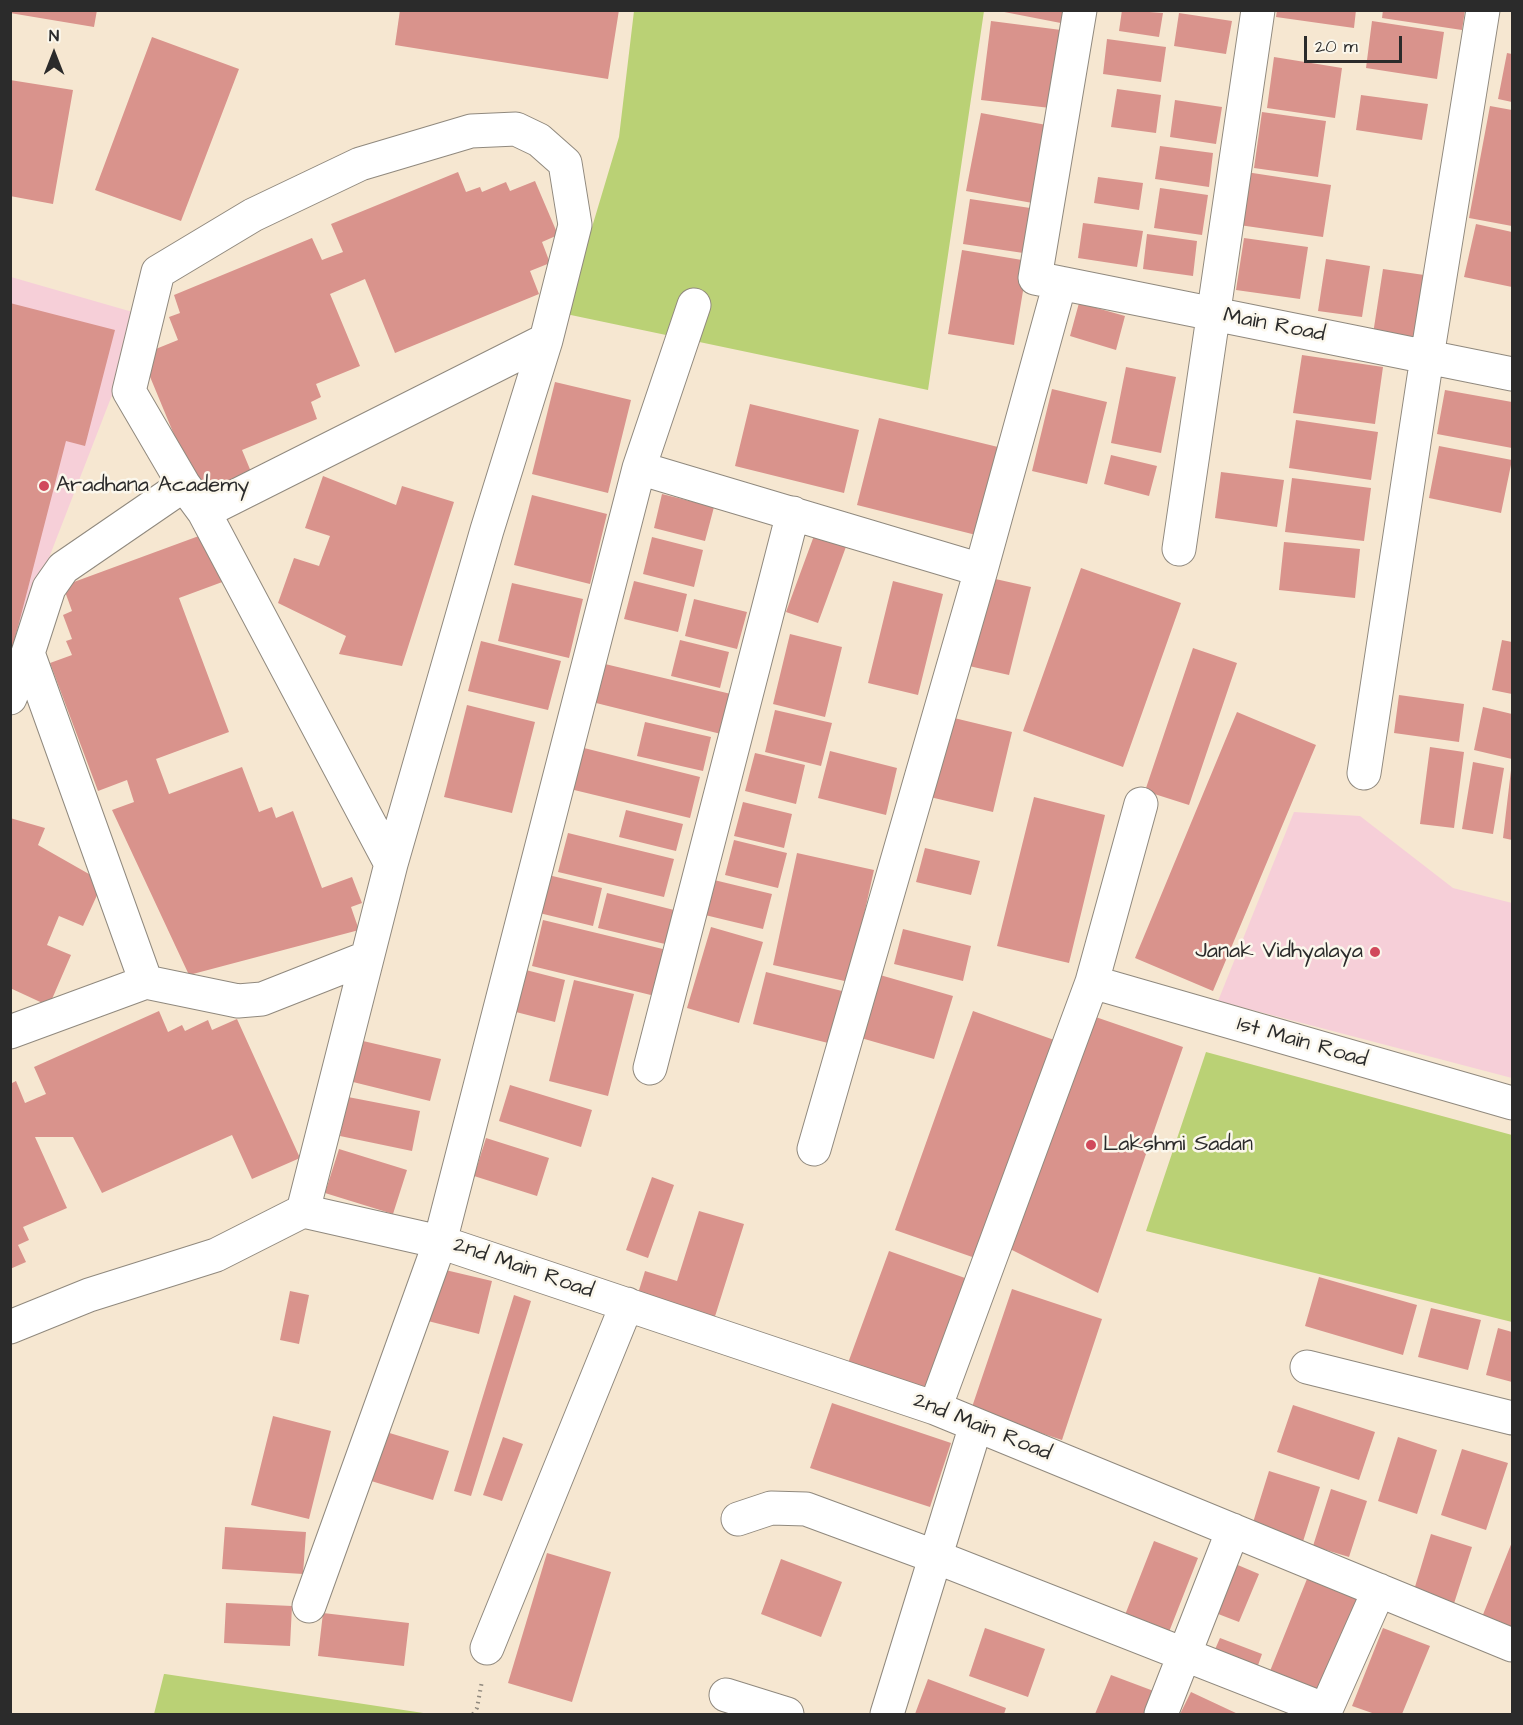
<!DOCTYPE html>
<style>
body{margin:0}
#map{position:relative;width:1523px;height:1725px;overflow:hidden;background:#f6e7d1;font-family:"Architects Daughter",sans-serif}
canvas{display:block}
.frame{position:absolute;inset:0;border:12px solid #2b2b2b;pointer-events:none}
.north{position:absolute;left:24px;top:24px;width:60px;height:60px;-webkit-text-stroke:4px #fbf7ec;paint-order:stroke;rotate:0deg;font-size:16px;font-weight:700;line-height:24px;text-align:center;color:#2b2b2b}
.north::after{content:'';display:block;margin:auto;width:21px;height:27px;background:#2b2b2b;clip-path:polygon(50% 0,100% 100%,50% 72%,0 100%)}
.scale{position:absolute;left:1304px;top:36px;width:98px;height:27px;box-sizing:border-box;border:3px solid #2b2b2b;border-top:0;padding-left:8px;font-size:18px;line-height:21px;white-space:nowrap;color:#2b2b2b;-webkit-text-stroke:4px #fbf7ec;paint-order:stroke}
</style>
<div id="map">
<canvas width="1523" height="1725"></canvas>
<div class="frame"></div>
<div class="north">N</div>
<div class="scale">20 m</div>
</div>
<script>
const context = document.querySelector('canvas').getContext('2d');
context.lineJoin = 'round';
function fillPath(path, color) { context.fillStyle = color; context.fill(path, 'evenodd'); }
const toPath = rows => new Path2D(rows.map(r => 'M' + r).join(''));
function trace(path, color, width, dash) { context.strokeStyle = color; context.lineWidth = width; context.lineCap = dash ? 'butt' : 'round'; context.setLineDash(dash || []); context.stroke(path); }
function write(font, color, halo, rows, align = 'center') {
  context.font = font + ' "Architects Daughter",sans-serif'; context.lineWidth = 5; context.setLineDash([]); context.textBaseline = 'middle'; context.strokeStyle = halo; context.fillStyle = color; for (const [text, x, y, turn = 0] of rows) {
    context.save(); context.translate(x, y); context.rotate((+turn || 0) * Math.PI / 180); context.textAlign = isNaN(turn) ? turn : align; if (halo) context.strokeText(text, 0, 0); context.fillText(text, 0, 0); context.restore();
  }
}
const built = toPath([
 [11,277,143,315,11,656],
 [1294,812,1360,816,1453,888,1512,903,1512,1078,1218,1001]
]);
const green = toPath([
 [634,11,984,11,928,390,566,314,619,137],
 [1206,1052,1512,1135,1512,1322,1146,1231],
 [164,1674,165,1674,430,1714,154,1714]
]);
const building = toPath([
 [10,10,97,10,94,27,10,13],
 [400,10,619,10,608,79,395,45],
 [994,10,1073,10,1071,25],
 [1122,10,1163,13,1159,37,1119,31],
 [1277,10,1356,10,1354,28,1276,17],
 [1383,10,1465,10,1462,30,1382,18],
 [1179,13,1232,21,1226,54,1174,46],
 [991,21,1069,31,1059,109,981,100],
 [1372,21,1444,32,1437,79,1366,68],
 [152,37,239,69,181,221,95,190],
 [1107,39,1166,47,1161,82,1103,74],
 [1507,53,1512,54,1512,102,1498,99],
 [1274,57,1342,68,1335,118,1267,108],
 [10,80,73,90,53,204,10,196],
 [1117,89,1161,95,1156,133,1111,127],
 [1361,95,1428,104,1422,140,1356,130],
 [1175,100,1222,107,1216,144,1170,137],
 [1490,106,1512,110,1512,226,1469,218],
 [1262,112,1326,121,1318,177,1254,168],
 [981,113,1052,126,1038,204,966,191],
 [1160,146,1213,153,1209,187,1155,179],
 [458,172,466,192,480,187,482,192,506,182,510,191,535,181,558,235,542,242,550,263,530,271,539,294,395,353,365,279,330,294,360,366,316,384,321,397,311,402,317,419,242,450,254,479,228,490,223,479,197,490,141,355,178,340,169,317,180,313,174,295,312,238,322,260,343,252,331,224],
 [1246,172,1331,185,1323,237,1239,225],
 [1098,177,1143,183,1139,210,1094,203],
 [1160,188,1208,195,1202,235,1154,228],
 [970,199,1037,209,1030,254,963,244],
 [1083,223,1143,231,1137,267,1078,258],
 [1476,224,1512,232,1512,287,1464,277],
 [1147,234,1197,241,1193,276,1143,269],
 [1244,238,1308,247,1300,299,1236,290],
 [962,250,1028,261,1014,345,948,334],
 [1326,259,1370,266,1362,317,1318,311],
 [1383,269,1431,276,1422,341,1373,334],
 [10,303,115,330,85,446,66,441,11,654],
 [1079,303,1125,316,1116,350,1070,336],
 [1302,355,1383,367,1375,424,1293,413],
 [1126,367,1176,377,1161,453,1111,443],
 [555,382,631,400,608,493,532,474],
 [1052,389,1107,402,1087,484,1032,471],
 [1445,390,1512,402,1512,448,1437,434],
 [750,404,859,430,844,493,735,466],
 [879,418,998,447,976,535,857,505],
 [1296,420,1378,432,1371,480,1289,468],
 [1439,446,1512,460,1501,513,1429,498],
 [1111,455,1157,466,1149,496,1104,484],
 [1221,472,1284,480,1277,527,1215,518],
 [323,476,396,505,402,486,454,502,402,666,339,654,346,636,278,603,294,558,319,566,330,536,305,528],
 [1292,478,1371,488,1364,541,1285,532],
 [662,494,714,507,705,541,654,528],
 [532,495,607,514,590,584,514,565],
 [207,533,225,581,179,598,229,732,156,759,169,794,242,767,259,812,272,807,276,818,293,811,322,888,352,877,362,903,351,907,359,930,189,975,112,810,134,802,127,780,98,791,50,663,72,655,66,641,72,639,63,615,72,611,63,586],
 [815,533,847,544,818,623,786,612],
 [652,537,703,550,694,587,643,574],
 [1284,542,1360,549,1355,598,1279,590],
 [1081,568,1181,603,1123,767,1023,731],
 [991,578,1031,587,1009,675,969,666],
 [634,581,687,594,678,632,624,619],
 [893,581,943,594,918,695,868,683],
 [512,583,583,599,569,658,498,641],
 [694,599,747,612,737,649,685,636],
 [790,634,842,647,825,717,773,704],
 [680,640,729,652,720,688,671,676],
 [1502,640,1512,642,1512,694,1492,690],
 [481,641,561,661,548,710,468,691],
 [1193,648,1237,663,1189,805,1145,791],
 [605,664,731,694,721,734,596,703],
 [1399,695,1464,704,1459,742,1394,733],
 [467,705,535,722,512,813,444,797],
 [1483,707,1512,714,1512,759,1474,750],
 [775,710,832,723,821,766,765,752],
 [1237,712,1316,745,1213,991,1135,958],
 [950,717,1012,732,993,812,930,797],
 [645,722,711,737,703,771,637,756],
 [580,747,700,777,690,818,570,789],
 [1430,747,1464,752,1454,828,1420,824],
 [830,751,897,768,886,815,818,798],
 [755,753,805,765,796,804,745,791],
 [1473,762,1504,768,1493,834,1462,829],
 [1511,770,1512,770,1512,840,1503,838],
 [1034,797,1105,815,1069,963,997,946],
 [743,802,792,814,784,848,734,836],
 [626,810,683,824,676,851,619,837],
 [10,818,45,828,38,845,103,882,83,926,59,916,47,945,71,955,49,1006,10,988],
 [568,833,674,859,664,897,558,872],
 [734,840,787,853,778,888,725,875],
 [925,848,980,861,971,895,916,882],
 [797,853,874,870,849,982,773,965],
 [540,873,602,888,593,926,531,911],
 [714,880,772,894,763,929,705,915],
 [607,893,674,910,665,944,598,928],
 [543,920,671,951,659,997,532,966],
 [711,927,763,942,739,1023,687,1008],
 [903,929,971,946,963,981,894,964],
 [522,969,565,980,555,1022,512,1011],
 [766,972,846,992,832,1044,753,1024],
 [880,975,953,996,934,1059,861,1038],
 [574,980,634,994,608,1096,549,1081],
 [159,1011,168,1032,182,1025,185,1031,208,1020,212,1030,237,1019,300,1158,252,1179,232,1135,102,1193,73,1137,35,1137,67,1208,23,1227,29,1240,18,1245,26,1262,10,1269,10,1084,16,1081,25,1103,46,1094,34,1067],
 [973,1011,1057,1041,978,1259,895,1230],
 [1081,1012,1183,1047,1098,1293,996,1242],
 [363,1041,441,1059,430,1101,353,1082],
 [510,1085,592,1110,581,1147,499,1121],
 [348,1097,420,1111,412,1151,340,1136],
 [486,1138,549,1158,537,1196,474,1176],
 [339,1149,407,1170,393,1214,325,1193],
 [652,1177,674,1185,648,1258,626,1250],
 [699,1211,744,1224,712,1326,635,1303,645,1271,677,1281],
 [889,1251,965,1278,925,1390,848,1363],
 [437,1268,492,1281,479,1334,424,1320],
 [1319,1277,1417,1305,1403,1355,1305,1326],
 [1012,1289,1102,1319,1062,1440,971,1410],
 [290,1291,309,1295,299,1344,280,1340],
 [514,1295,531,1301,471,1496,454,1491],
 [1431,1308,1481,1320,1468,1370,1418,1357],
 [1498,1328,1512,1332,1512,1382,1486,1375],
 [832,1403,951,1443,930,1507,810,1468],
 [1293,1405,1375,1432,1359,1480,1277,1452],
 [273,1416,331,1431,309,1519,251,1505],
 [383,1431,449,1451,433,1500,368,1480],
 [503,1437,523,1444,502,1501,483,1495],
 [1398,1437,1437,1450,1417,1514,1378,1501],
 [1462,1449,1508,1463,1486,1530,1441,1515],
 [1269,1471,1320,1487,1301,1548,1250,1532],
 [1331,1489,1367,1501,1349,1557,1313,1546],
 [225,1527,306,1532,303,1574,222,1569],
 [1431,1534,1472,1547,1451,1613,1411,1600],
 [1154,1541,1198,1558,1167,1637,1123,1620],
 [1512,1542,1512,1640,1478,1627],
 [547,1553,611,1572,572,1702,508,1683],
 [781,1559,842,1582,821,1637,761,1614],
 [1233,1563,1259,1574,1239,1622,1213,1612],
 [1311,1569,1365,1590,1319,1702,1266,1681],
 [226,1603,292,1606,290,1646,224,1643],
 [323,1613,409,1623,404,1666,318,1656],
 [985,1628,1045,1649,1028,1697,969,1676],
 [1383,1628,1430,1646,1402,1714,1375,1714,1352,1706],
 [1220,1638,1262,1654,1256,1671,1213,1654],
 [1111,1675,1167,1696,1159,1714,1095,1714],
 [928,1679,1006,1708,1004,1714,915,1714],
 [1191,1692,1238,1714,1180,1714]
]);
const path = toPath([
 [473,1714,477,1708,482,1681]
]);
const minor = toPath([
 [1080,10,1035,278,1512,374],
 [639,468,981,570],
 [184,485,204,512,391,864],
 [204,512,546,340],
 [1179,549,1258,10],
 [28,653,146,982],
 [10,698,28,653,49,588,63,568,184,485,129,391,158,272,253,215,360,164,471,131,516,129,539,140,565,163,575,225,546,340,487,530,391,864,303,1211],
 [1364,773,1427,357,1483,10],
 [1092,982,1512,1103],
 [10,1032,146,982,238,1001,262,999,366,958],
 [650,1068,793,513],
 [814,1149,981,570,1060,283],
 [10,1327,89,1295,216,1255,303,1211,440,1242,935,1408,1512,1645],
 [1307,1367,1512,1418],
 [935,1408,1092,982,1141,804],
 [738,1519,771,1508,806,1509,936,1557,1326,1710],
 [309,1606,440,1242,639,468,694,305],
 [487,1648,627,1304],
 [726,1695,787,1714],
 [887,1714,976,1425],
 [1161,1714,1233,1530],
 [1324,1714,1379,1590]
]);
const markers = [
 [44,486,6,"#d1495b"],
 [1375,952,6,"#d1495b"],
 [1091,1145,6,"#d1495b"]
];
const streetNames = [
 ["Main Road",1274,326,11],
 ["1st Main Road",1302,1043,16],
 ["2nd Main Road",523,1269,19],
 ["2nd Main Road",982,1428,22]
];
const poiNames = [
 ["Aradhana Academy",56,486],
 ["Janak Vidhyalaya",1363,952,"right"],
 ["Lakshmi Sadan",1103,1145]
];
fillPath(built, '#f6cfd8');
fillPath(green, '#bad175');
fillPath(building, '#d9938c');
trace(minor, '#90897e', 35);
trace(path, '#90897e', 4, [1.5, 4.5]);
trace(minor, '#fff', 33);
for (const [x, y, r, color] of markers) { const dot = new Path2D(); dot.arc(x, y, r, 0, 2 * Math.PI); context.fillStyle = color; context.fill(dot); trace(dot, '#fbf7ec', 2); }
write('22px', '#2b2b2b', '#fbf7ec', streetNames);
write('22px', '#2b2b2b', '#fbf7ec', poiNames, 'left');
</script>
